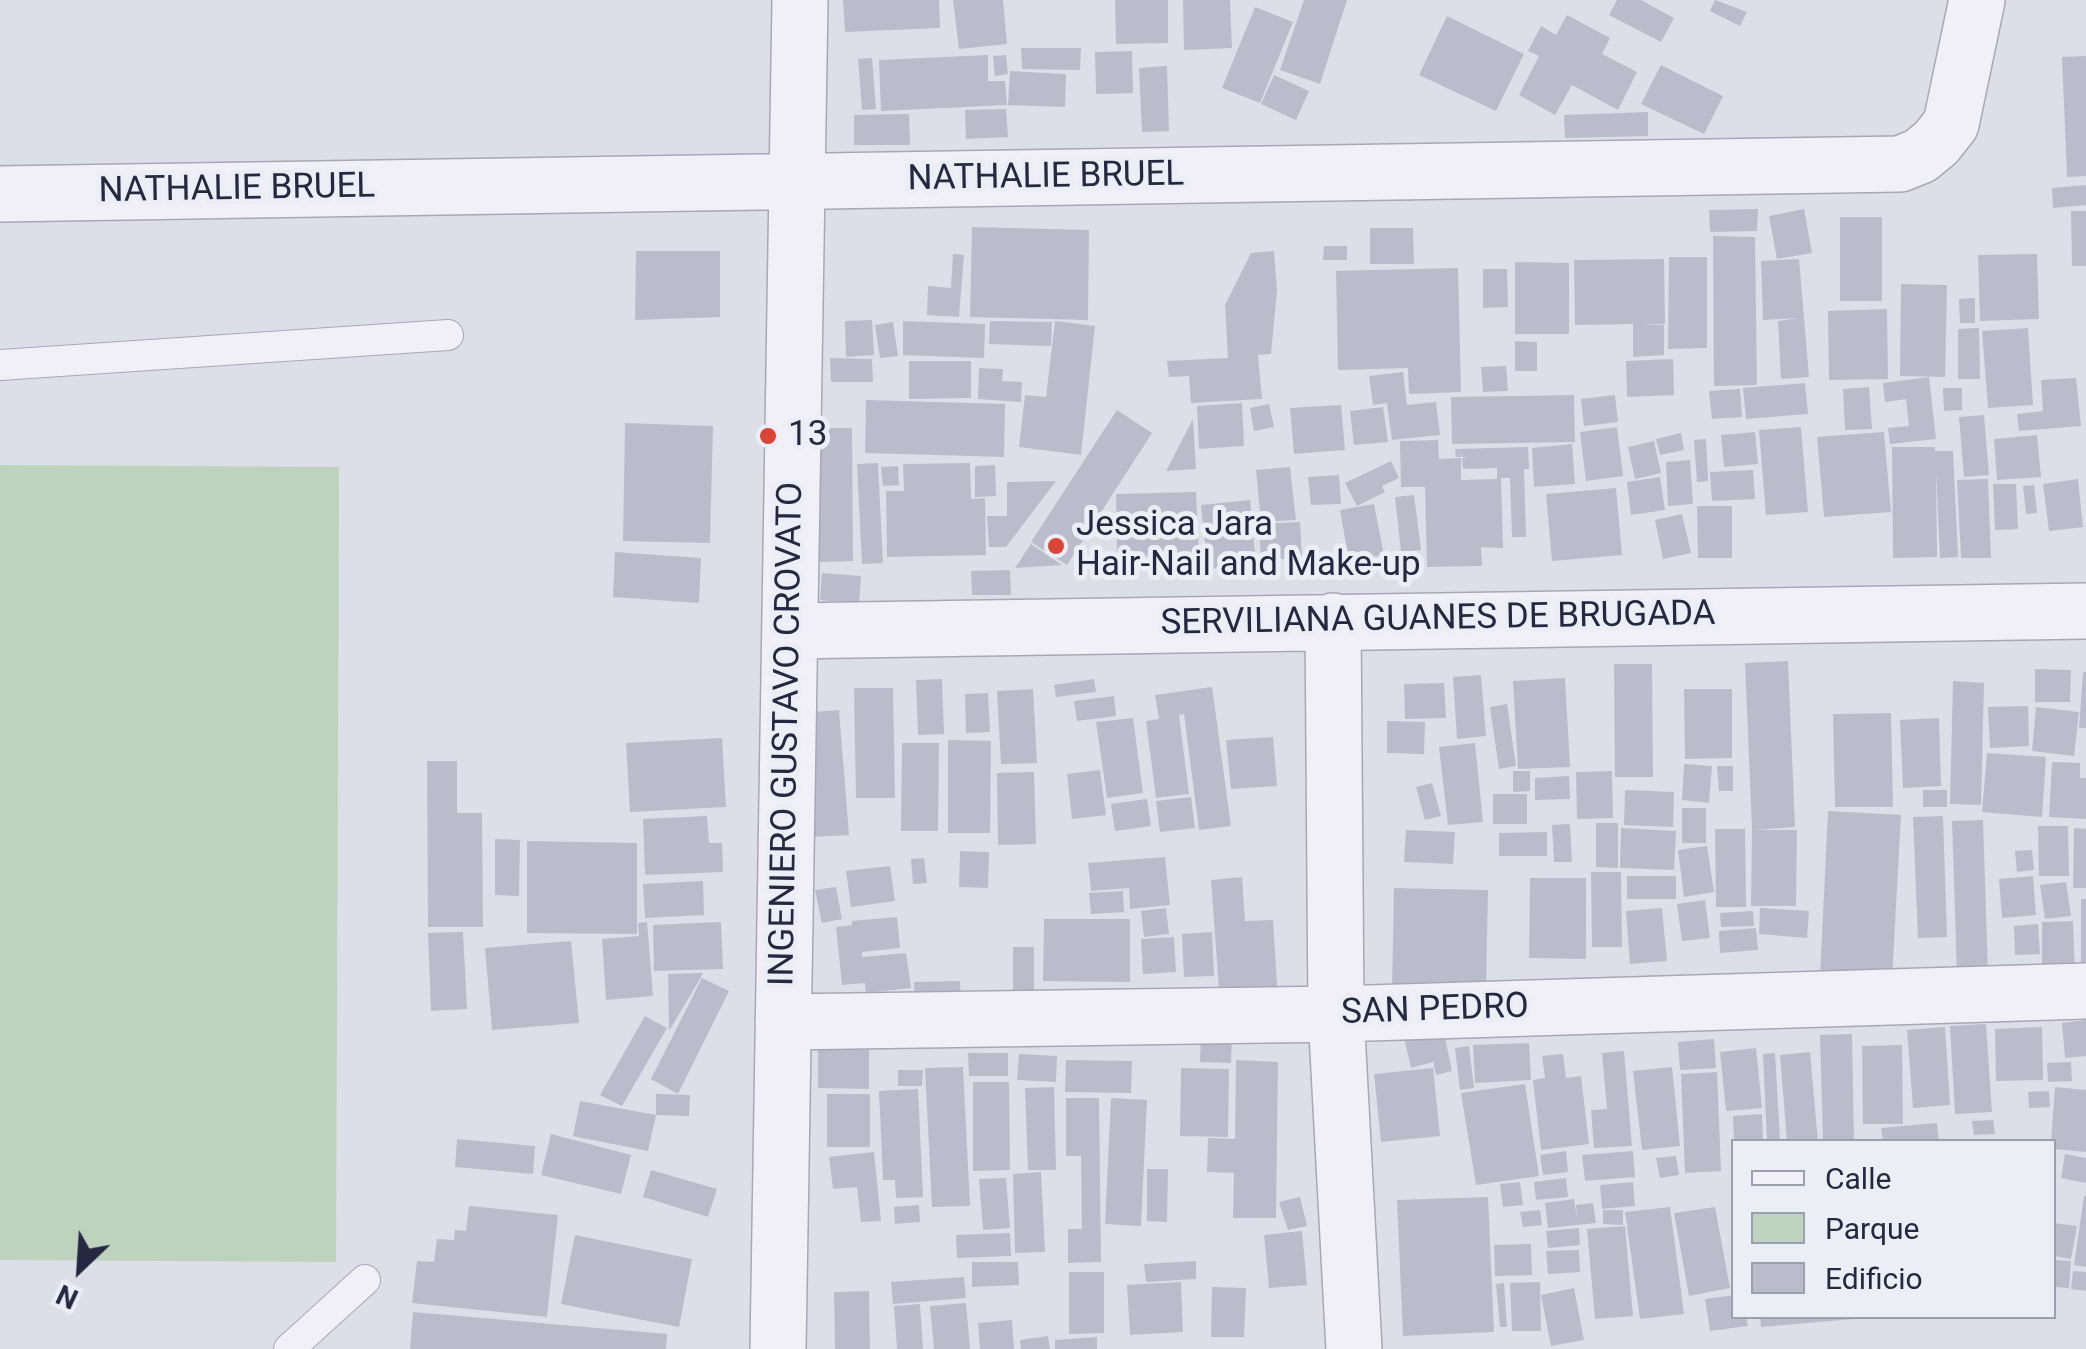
<!DOCTYPE html>
<style>
body{margin:0}
#map{position:relative;width:2086px;height:1349px;overflow:hidden;background:#dddfe8;font-family:Roboto,sans-serif}
canvas{display:block}
.legend{position:absolute;left:1731px;top:1139px;width:325px;height:180px;box-sizing:border-box;background:#eceef6;border:2px solid #9c9fad;margin:0;padding:12px 18px;list-style:none;font-size:30px;color:#252840}
.legend li{display:flex;align-items:center;gap:20px;height:50px}
.legend b{width:50px;border:2px solid #9c9fad}
.north{position:absolute;left:30px;top:1219px;width:100px;height:100px;-webkit-text-stroke:8px #eceef6;paint-order:stroke;rotate:205deg;font-size:28px;font-weight:700;line-height:40px;text-align:center;color:#252840}
.north::after{content:'';display:block;margin:auto;width:35px;height:45px;background:#252840;clip-path:polygon(50% 0,100% 100%,50% 72%,0 100%)}
</style>
<div id="map">
<canvas width="2086" height="1349"></canvas>
<ul class="legend">
<li><b style="height:12px;background:#f0f0f6"></b>Calle</li>
<li><b style="height:28px;background:#bdd3bd"></b>Parque</li>
<li><b style="height:28px;background:#babccb"></b>Edificio</li>
</ul>
<div class="north">N</div>
</div>
<script>
const context = document.querySelector('canvas').getContext('2d');
context.lineJoin = 'round';
function fillPath(path, color) { context.fillStyle = color; context.fill(path, 'evenodd'); }
const toPath = rows => new Path2D(rows.map(r => 'M' + r).join(''));
function trace(path, color, width, dash) { context.strokeStyle = color; context.lineWidth = width; context.lineCap = dash ? 'butt' : 'round'; context.setLineDash(dash || []); context.stroke(path); }
function write(font, color, halo, rows, align = 'center') {
  context.font = font + ' Roboto,sans-serif'; context.lineWidth = 10; context.setLineDash([]); context.textBaseline = 'middle'; context.strokeStyle = halo; context.fillStyle = color; for (const [text, x, y, turn = 0] of rows) {
    context.save(); context.translate(x, y); context.rotate((+turn || 0) * Math.PI / 180); context.textAlign = isNaN(turn) ? turn : align; if (halo) context.strokeText(text, 0, 0); context.fillText(text, 0, 0); context.restore();
  }
}
const green = toPath([
 [0,465,339,467,336,1262,0,1260]
]);
const building = toPath([
 [843,0,939,0,940,28,845,32],
 [953,0,1003,0,1007,44,959,49],
 [1115,0,1168,0,1168,43,1116,44],
 [1183,0,1230,0,1232,48,1184,50],
 [1304,0,1347,0,1320,84,1280,70],
 [1617,0,1641,0,1674,18,1661,42,1609,15],
 [1715,0,1747,12,1740,26,1710,11],
 [1255,7,1293,22,1260,103,1222,88],
 [1567,15,1610,38,1602,54,1637,72,1618,110,1572,85,1555,115,1519,95,1539,56,1528,51,1541,26,1556,35],
 [1447,16,1524,54,1496,111,1419,75],
 [1021,48,1081,48,1080,70,1022,69],
 [1132,51,1133,93,1096,94,1095,52],
 [988,55,988,81,1005,81,1007,105,881,111,879,60],
 [1006,55,1008,74,995,76,993,56],
 [2086,56,2086,176,2067,177,2062,57],
 [872,58,876,109,862,110,858,59],
 [1661,65,1723,96,1704,134,1641,104],
 [1167,66,1169,131,1142,132,1139,68],
 [1010,71,1066,74,1065,107,1008,105],
 [1274,75,1309,91,1296,120,1261,104],
 [1006,109,1008,137,966,139,965,110],
 [1648,112,1648,136,1565,138,1564,115],
 [909,114,910,145,854,145,854,115],
 [2086,185,2086,205,2053,208,2052,188],
 [1758,209,1757,231,1710,232,1709,210],
 [1804,209,1812,253,1777,259,1769,216],
 [2071,211,2086,211,2086,266,2072,266],
 [1840,217,1882,217,1882,301,1840,301],
 [972,227,1089,230,1088,320,970,317],
 [1370,228,1413,228,1414,264,1370,264],
 [1713,236,1755,237,1757,385,1714,386],
 [1324,246,1347,246,1347,260,1323,260],
 [636,251,720,251,720,317,635,320],
 [1274,251,1277,290,1271,354,1258,355,1262,399,1191,403,1189,376,1169,377,1167,361,1228,358,1225,305,1251,253],
 [953,254,964,255,959,317,927,315,928,286,951,288],
 [2037,254,2039,319,1980,321,1978,255],
 [1669,257,1707,257,1707,348,1668,349],
 [1664,259,1665,324,1639,324,1664,325,1664,355,1633,357,1633,324,1575,325,1574,260],
 [1799,259,1809,377,1781,379,1778,321,1799,318,1763,320,1761,261],
 [1515,262,1569,263,1569,334,1515,334],
 [1458,268,1461,392,1409,394,1408,368,1338,370,1336,271],
 [1483,269,1507,269,1508,307,1483,308],
 [1901,284,1947,285,1945,377,1900,376],
 [1975,298,1975,323,1960,323,1959,299],
 [1887,309,1888,379,1829,380,1828,311],
 [872,320,874,355,846,357,845,321],
 [903,321,985,324,984,358,903,355],
 [990,321,1052,322,1051,346,989,344],
 [1055,321,1095,326,1081,455,1019,447,1025,395,1046,397],
 [893,322,898,356,880,358,875,325],
 [1979,328,1980,379,1958,379,1958,329],
 [2028,328,2033,405,1988,408,1982,331],
 [1515,341,1537,342,1537,371,1515,371],
 [830,358,872,359,873,382,831,382],
 [1673,359,1674,395,1627,397,1626,361],
 [909,361,971,361,971,398,909,399],
 [1506,366,1508,391,1483,392,1481,367],
 [979,368,1003,369,1002,381,1022,382,1021,402,978,399],
 [1403,372,1407,405,1436,402,1440,435,1392,440,1387,403,1373,405,1369,376],
 [1929,377,1936,439,1890,444,1888,428,1909,426,1906,399,1885,402,1883,383],
 [2076,378,2081,426,2019,431,2017,414,2043,411,2041,380],
 [1805,383,1808,414,1746,419,1743,388],
 [1869,387,1872,429,1845,430,1843,389],
 [1943,388,1962,388,1962,410,1944,411],
 [1740,389,1742,417,1712,419,1709,391],
 [1574,395,1575,442,1452,444,1451,397],
 [1615,395,1618,422,1584,426,1581,399],
 [866,400,1005,404,1004,457,865,453],
 [1242,403,1244,446,1199,449,1197,406],
 [1269,404,1274,427,1254,431,1250,408],
 [1341,405,1345,450,1294,454,1290,408],
 [1383,407,1388,442,1354,445,1350,411],
 [1117,410,1152,433,1067,565,1031,542],
 [1984,415,1989,475,1964,477,1959,417],
 [1193,419,1196,469,1166,471],
 [625,423,713,426,710,543,623,541],
 [1617,427,1623,476,1586,481,1580,432],
 [1801,427,1808,512,1766,515,1759,430],
 [817,428,852,428,853,561,818,562],
 [1755,432,1758,464,1724,467,1721,435],
 [1884,432,1891,512,1824,517,1817,437],
 [1681,433,1684,450,1660,455,1656,439],
 [2037,435,2041,477,1997,480,1994,439],
 [1706,439,1708,481,1697,482,1694,440],
 [1438,440,1439,459,1461,458,1461,480,1497,479,1497,468,1463,469,1462,458,1469,457,1462,457,1462,453,1461,457,1456,457,1455,449,1528,447,1529,469,1524,469,1526,537,1512,537,1510,478,1501,478,1503,548,1481,547,1482,566,1427,567,1425,487,1401,487,1400,441],
 [1654,441,1661,473,1635,479,1628,447],
 [1572,444,1575,484,1534,487,1532,448],
 [1892,447,1935,447,1935,451,1953,451,1958,557,1940,558,1936,470,1937,557,1893,558],
 [1690,460,1693,504,1668,506,1666,462],
 [1391,461,1399,478,1382,486,1385,492,1357,506,1345,483],
 [878,463,883,563,862,564,857,464],
 [970,463,971,499,985,498,986,555,887,557,886,491,904,491,903,464],
 [995,465,996,496,975,497,975,466],
 [898,466,899,485,883,486,881,467],
 [1290,467,1296,520,1261,522,1256,470],
 [1753,470,1755,499,1712,501,1710,472],
 [1339,475,1341,504,1311,505,1308,477],
 [1660,477,1665,510,1631,515,1627,482],
 [1988,479,1991,558,1961,558,1957,480],
 [2078,479,2083,527,2049,531,2043,484],
 [1056,481,1006,547,989,547,987,516,1007,516,1007,482],
 [1993,484,2016,484,2018,529,1995,530],
 [2034,485,2037,513,2026,514,2023,486],
 [1616,488,1622,555,1552,561,1546,494],
 [1196,492,1199,554,1117,557,1116,494],
 [1414,495,1421,550,1401,552,1395,497],
 [1250,500,1256,564,1208,569,1201,505],
 [1374,504,1384,555,1349,561,1340,510],
 [1697,506,1732,506,1732,558,1698,558],
 [1682,514,1691,553,1663,559,1655,520],
 [1300,522,1302,558,1261,560,1259,524],
 [1031,544,1062,565,1015,568],
 [615,552,701,558,699,603,613,597],
 [1010,570,1011,595,972,595,971,571],
 [822,573,861,576,859,604,820,600],
 [1788,661,1795,827,1756,830,1797,830,1796,906,1751,906,1752,830,1745,663],
 [1614,664,1652,664,1653,777,1615,777],
 [2035,669,2071,670,2070,702,2035,702],
 [2083,672,2086,672,2086,728,2079,728],
 [1481,675,1486,736,1457,739,1453,677],
 [1565,678,1570,767,1518,769,1513,681],
 [942,679,944,734,918,735,916,680],
 [1094,679,1096,692,1056,697,1054,685],
 [1953,681,1984,683,1981,805,1950,804],
 [1444,683,1446,718,1405,719,1404,684],
 [1212,687,1231,826,1199,830,1184,714,1179,715,1189,794,1156,798,1146,721,1159,719,1155,695],
 [854,688,893,688,895,798,856,798],
 [1033,689,1037,763,1001,764,997,691],
 [1684,689,1732,689,1732,758,1685,759],
 [988,693,990,732,966,733,965,694],
 [1114,696,1116,716,1077,721,1074,701],
 [1507,704,1516,766,1499,769,1490,707],
 [2028,706,2029,746,1990,748,1988,707],
 [2036,707,2079,712,2074,756,2032,751],
 [839,710,849,835,810,837,790,714],
 [1891,713,1893,807,1835,807,1833,714],
 [1133,718,1143,793,1107,798,1096,722],
 [1939,718,1941,786,1903,788,1900,720],
 [1387,721,1425,722,1424,754,1387,753],
 [1273,737,1277,786,1231,789,1226,740],
 [722,738,726,807,630,812,626,743],
 [948,740,991,741,990,833,948,833],
 [902,743,939,743,938,831,901,831],
 [1475,743,1483,822,1448,825,1439,747],
 [1987,753,2046,757,2042,817,1982,812],
 [427,761,457,761,457,813,482,813,483,927,428,927],
 [2052,762,2080,763,2080,778,2086,778,2086,819,2049,817],
 [1684,764,1712,766,1709,803,1682,800],
 [1717,766,1733,766,1733,791,1719,791],
 [1100,770,1106,815,1072,819,1067,774],
 [1513,771,1530,771,1530,791,1513,792],
 [1612,771,1613,818,1577,819,1576,772],
 [1034,772,1036,844,998,845,997,773],
 [1569,776,1570,799,1535,800,1535,778],
 [1432,783,1441,816,1425,820,1416,787],
 [1625,790,1674,792,1673,827,1624,825],
 [1923,790,1947,790,1947,807,1923,807],
 [1493,794,1527,794,1527,824,1493,824],
 [1191,797,1195,828,1160,832,1156,801],
 [1147,799,1151,826,1115,831,1111,804],
 [1682,808,1706,808,1706,843,1682,843],
 [1828,811,1901,815,1892,980,1820,976],
 [707,816,709,843,722,843,723,872,645,875,643,819],
 [1943,816,1947,937,1918,938,1913,817],
 [1983,820,1988,974,1957,975,1952,821],
 [1596,823,1618,823,1618,868,1596,867],
 [1570,824,1572,862,1554,862,1552,825],
 [2038,826,2068,826,2069,876,2039,876],
 [1621,828,1676,831,1674,870,1620,868],
 [2074,828,2086,829,2086,888,2073,888],
 [1715,829,1745,829,1746,907,1716,907],
 [1406,830,1455,832,1453,864,1404,862],
 [1547,832,1547,856,1499,856,1499,833],
 [495,839,520,840,519,896,495,895],
 [527,841,637,843,637,934,527,933],
 [1707,846,1714,892,1684,897,1678,850],
 [2032,850,2034,870,2017,872,2015,851],
 [960,851,989,852,988,888,959,887],
 [1165,857,1170,905,1130,909,1129,888,1091,891,1088,863],
 [924,858,927,883,913,884,911,859],
 [890,866,895,901,851,907,846,871],
 [1591,872,1621,872,1622,947,1592,947],
 [1627,876,1676,876,1676,899,1627,899],
 [2033,876,2036,915,2002,918,1999,879],
 [1242,877,1245,921,1273,920,1278,1000,1220,1004,1211,880],
 [1530,878,1586,878,1586,959,1529,958],
 [703,881,704,915,645,918,643,884],
 [2066,882,2071,916,2045,919,2040,885],
 [836,887,842,919,822,923,815,890],
 [1394,888,1488,890,1486,989,1392,987],
 [1123,891,1124,912,1091,914,1089,893],
 [2081,899,2086,899,2086,967,2081,967],
 [1705,900,1710,938,1682,941,1677,904],
 [1166,908,1169,934,1144,937,1141,911],
 [1662,908,1667,961,1630,964,1626,911],
 [1760,908,1809,911,1807,938,1759,934],
 [1753,911,1754,926,1721,927,1720,913],
 [897,917,900,948,862,952,862,957,906,953,911,988,866,993,865,983,842,985,836,927,852,925,852,921],
 [1044,919,1130,919,1130,982,1043,981],
 [2073,921,2075,976,2042,977,2042,922],
 [647,922,653,996,606,1000,602,939,639,936,638,923],
 [721,922,723,969,654,971,653,925],
 [2038,924,2040,954,2015,955,2014,926],
 [1756,928,1758,950,1720,953,1719,931],
 [463,932,467,1009,431,1011,428,933],
 [1212,932,1214,976,1184,977,1182,934],
 [1174,937,1176,972,1143,974,1141,939],
 [571,941,579,1023,492,1030,485,948],
 [1013,947,1034,947,1034,1013,1013,1013],
 [703,973,700,979,669,1031,668,974],
 [702,978,729,991,678,1094,651,1079],
 [960,981,961,1003,915,1004,914,982],
 [645,1016,667,1028,622,1106,600,1095],
 [2086,1020,2086,1056,2065,1058,2062,1023],
 [1442,1024,1452,1071,1436,1075,1433,1060,1433,1062,1411,1068,1403,1033],
 [1986,1024,1992,1112,1955,1114,1950,1026],
 [1945,1027,1950,1105,1913,1108,1907,1030],
 [2042,1027,2043,1080,1996,1081,1995,1029],
 [1201,1031,1232,1031,1231,1063,1200,1062],
 [1852,1034,1854,1142,1823,1142,1820,1035],
 [1714,1039,1716,1068,1680,1070,1678,1042],
 [1529,1043,1531,1080,1475,1083,1473,1045],
 [818,1045,869,1045,869,1089,818,1088],
 [1902,1045,1903,1124,1863,1124,1862,1046],
 [1469,1046,1474,1088,1460,1090,1455,1048],
 [1756,1048,1762,1108,1726,1111,1720,1052],
 [1624,1051,1632,1146,1594,1148,1591,1110,1607,1109,1602,1053],
 [1810,1052,1818,1142,1787,1142,1780,1055],
 [968,1053,1008,1053,1008,1076,969,1076],
 [1775,1053,1780,1140,1767,1141,1763,1054],
 [1019,1054,1057,1056,1056,1082,1017,1080],
 [1563,1054,1566,1078,1581,1076,1589,1144,1541,1150,1533,1080,1545,1078,1542,1056],
 [1066,1060,1132,1061,1131,1093,1065,1092],
 [1236,1060,1278,1062,1276,1218,1233,1218,1234,1173,1207,1172,1208,1138,1235,1139],
 [2071,1062,2072,1081,2048,1082,2047,1063],
 [963,1067,970,1206,932,1207,925,1068],
 [1672,1067,1680,1146,1642,1150,1633,1071],
 [1181,1068,1229,1069,1228,1137,1180,1136],
 [1433,1068,1440,1136,1381,1142,1374,1074],
 [898,1070,923,1070,922,1086,898,1086],
 [1717,1072,1721,1171,1685,1173,1681,1074],
 [973,1082,1009,1082,1010,1170,973,1171],
 [1525,1084,1539,1176,1476,1185,1461,1093],
 [1054,1087,1056,1170,1028,1170,1025,1088],
 [2055,1087,2086,1090,2086,1152,2054,1149,2054,1142,2051,1142],
 [918,1089,923,1197,896,1198,895,1180,883,1180,879,1091],
 [2049,1091,2050,1107,2029,1108,2028,1092],
 [656,1094,690,1095,689,1116,656,1115,648,1151,573,1136,580,1101,656,1115],
 [827,1094,870,1094,870,1147,827,1147],
 [1066,1098,1099,1098,1101,1262,1068,1263,1068,1229,1082,1229,1081,1156,1066,1156],
 [1111,1098,1147,1100,1141,1226,1105,1224],
 [1762,1114,1763,1142,1734,1142,1733,1116],
 [1993,1120,1995,1134,1974,1135,1972,1121],
 [1937,1123,1939,1142,1883,1142,1881,1128],
 [551,1134,631,1155,621,1194,541,1175],
 [457,1139,535,1146,533,1174,455,1167],
 [1566,1151,1568,1172,1543,1175,1540,1155],
 [1633,1151,1635,1177,1585,1181,1582,1155],
 [874,1152,881,1221,861,1222,857,1187,833,1189,829,1157],
 [2065,1154,2086,1158,2086,1183,2061,1178],
 [1676,1156,1679,1175,1660,1178,1656,1158],
 [1147,1169,1168,1169,1167,1222,1147,1221],
 [651,1170,717,1189,708,1217,643,1197],
 [1041,1172,1045,1252,1015,1253,1013,1174],
 [1006,1178,1010,1228,983,1230,979,1179],
 [1566,1178,1568,1197,1536,1200,1534,1182],
 [1520,1182,1523,1205,1503,1207,1500,1184],
 [1633,1182,1635,1206,1602,1209,1600,1185],
 [2084,1196,2086,1196,2086,1267,2074,1265],
 [1300,1197,1307,1226,1288,1230,1279,1202],
 [1488,1197,1494,1332,1403,1336,1397,1200],
 [1574,1199,1577,1219,1576,1205,1593,1203,1596,1223,1548,1228,1545,1203],
 [919,1205,920,1222,895,1224,894,1207],
 [469,1206,558,1215,547,1317,412,1303,417,1261,434,1262,437,1239,454,1240,455,1230,466,1231],
 [1670,1207,1684,1314,1640,1319,1627,1226,1630,1225,1627,1225,1625,1212],
 [1715,1207,1730,1288,1689,1296,1674,1213],
 [1540,1210,1542,1225,1523,1227,1520,1212],
 [1603,1210,1623,1210,1623,1225,1603,1224],
 [2054,1223,2077,1226,2071,1259,2054,1256],
 [1625,1226,1633,1316,1595,1319,1587,1229],
 [1579,1228,1580,1245,1548,1248,1546,1231],
 [1302,1231,1307,1285,1269,1288,1264,1235],
 [1010,1233,1011,1256,957,1258,956,1235],
 [575,1235,692,1259,679,1327,561,1304],
 [1531,1244,1532,1275,1495,1276,1494,1245],
 [1579,1250,1580,1272,1548,1274,1546,1251],
 [2054,1260,2071,1261,2069,1288,2054,1287],
 [1196,1261,1196,1279,1146,1282,1144,1264],
 [972,1262,1018,1262,1019,1285,972,1287],
 [2073,1271,2086,1272,2086,1291,2071,1289],
 [1069,1272,1104,1272,1104,1333,1069,1334],
 [964,1277,966,1298,893,1304,891,1282],
 [1181,1282,1183,1332,1130,1335,1127,1285],
 [1540,1282,1541,1331,1512,1331,1510,1283],
 [1504,1283,1507,1327,1500,1327,1496,1284],
 [1212,1287,1246,1288,1244,1337,1211,1337],
 [1574,1288,1584,1340,1551,1346,1541,1295],
 [869,1291,870,1349,835,1349,834,1292],
 [1734,1295,1734,1316,1746,1316,1748,1326,1710,1331,1705,1299],
 [966,1303,970,1349,934,1349,930,1306],
 [920,1304,923,1349,897,1349,894,1306],
 [413,1312,667,1334,666,1349,410,1349],
 [1760,1316,1854,1316,1854,1319,1761,1327],
 [1012,1320,1014,1349,980,1349,978,1323],
 [1048,1336,1050,1349,1021,1349,1020,1340],
 [1097,1337,1097,1349,1055,1349,1055,1340]
]);
const service = toPath([
 [0,365,448,335],
 [289,1349,365,1280]
]);
const minor = toPath([
 [0,194,1900,164,1920,156,1936,143,1951,124,1977,0],
 [1333,621,1336,1014,1354,1349],
 [790,631,2086,611],
 [783,1022,1336,1014,2086,991],
 [778,1349,800,0]
]);
const markers = [
 [768,436,10,"#d94436"],
 [1056,546,10,"#d94436"]
];
const streetNames = [
 ["NATHALIE BRUEL",1046,178,-1],
 ["NATHALIE BRUEL",237,190,-1],
 ["SERVILIANA GUANES DE BRUGADA",1438,620,-1],
 ["INGENIERO GUSTAVO CROVATO",788,734,-89],
 ["SAN PEDRO",1435,1011,-2]
];
const poiNames = [
 ["13",788,436],
 ["Jessica Jara",1076,526],
 ["Hair-Nail and Make-up",1076,566]
];
fillPath(green, '#bdd3bd');
fillPath(building, '#babccb');
trace(service, '#a6a8b6', 32);
trace(minor, '#a6a8b6', 58);
trace(service, '#f0f0f6', 30);
trace(minor, '#f0f0f6', 55);
for (const [x, y, r, color] of markers) { const dot = new Path2D(); dot.arc(x, y, r, 0, 2 * Math.PI); context.fillStyle = color; context.fill(dot); trace(dot, '#eceef6', 4); }
write('35px', '#252840', '#eceef6', streetNames);
write('35px', '#252840', '#eceef6', poiNames, 'left');
</script>
